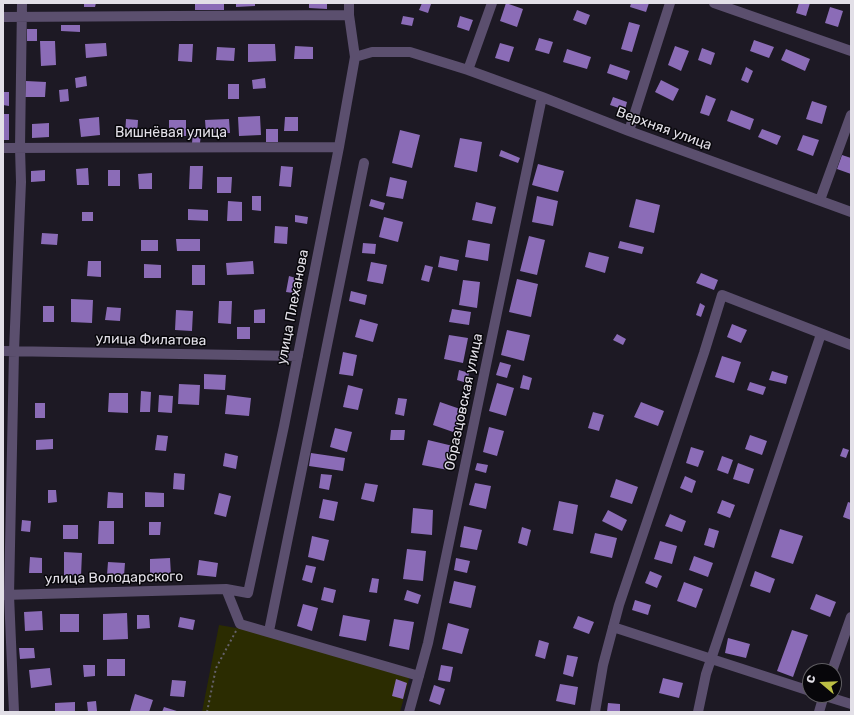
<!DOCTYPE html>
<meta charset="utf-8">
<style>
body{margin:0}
#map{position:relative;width:854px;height:715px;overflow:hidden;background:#1d1924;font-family:Rubik,sans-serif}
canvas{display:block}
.frame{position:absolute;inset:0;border:4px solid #e2dfe7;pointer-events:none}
.north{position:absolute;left:802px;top:663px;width:40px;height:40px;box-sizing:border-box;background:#07060a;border:1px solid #5f5d62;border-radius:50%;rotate:289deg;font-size:11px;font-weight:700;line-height:16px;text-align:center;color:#e2dfe7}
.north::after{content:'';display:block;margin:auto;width:14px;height:18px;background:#bcbf44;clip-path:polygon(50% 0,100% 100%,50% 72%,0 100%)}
</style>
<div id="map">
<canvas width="854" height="715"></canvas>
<div class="frame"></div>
<div class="north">С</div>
</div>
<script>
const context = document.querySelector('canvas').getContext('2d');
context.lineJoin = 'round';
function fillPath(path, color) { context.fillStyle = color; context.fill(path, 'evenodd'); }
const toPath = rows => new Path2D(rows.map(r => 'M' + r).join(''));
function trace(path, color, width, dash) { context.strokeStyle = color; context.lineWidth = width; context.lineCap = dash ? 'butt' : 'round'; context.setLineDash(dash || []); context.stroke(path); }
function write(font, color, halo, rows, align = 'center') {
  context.font = font + ' Rubik,sans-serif'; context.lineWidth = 3; context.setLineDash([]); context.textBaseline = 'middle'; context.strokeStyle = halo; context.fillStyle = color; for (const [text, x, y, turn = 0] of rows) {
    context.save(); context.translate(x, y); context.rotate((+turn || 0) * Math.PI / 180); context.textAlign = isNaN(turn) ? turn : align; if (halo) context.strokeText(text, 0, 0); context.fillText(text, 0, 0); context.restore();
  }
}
const green = toPath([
 [219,625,272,634,411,672,400,712,202,712]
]);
const building = toPath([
 [84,3,96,3,95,7,84,7],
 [195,3,224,3,224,10,195,10],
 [236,3,255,3,255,6,236,7],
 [309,3,327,3,327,9,309,8],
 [422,3,431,4,428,13,419,10],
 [506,3,523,9,517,27,500,21],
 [631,3,649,3,646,12,630,7],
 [799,3,810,3,806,16,796,13],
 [830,7,843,11,838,27,825,23],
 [577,10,590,15,586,25,573,20],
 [403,16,414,18,412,26,401,24],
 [460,16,473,20,469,31,457,27],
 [629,22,640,25,632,52,621,49],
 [61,25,80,25,80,32,61,31],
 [27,29,37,29,37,41,27,41],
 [539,38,553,42,549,54,535,50],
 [754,40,774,47,769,58,750,51],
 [40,41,55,41,56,65,41,66],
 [106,43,107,56,86,58,85,44],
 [500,43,514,47,509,62,495,58],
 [179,44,193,44,192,62,178,61],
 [248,44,275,44,276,61,248,62],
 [295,46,313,47,313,59,294,59],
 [675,46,689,51,681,71,668,65],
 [217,47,235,48,234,61,216,60],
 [702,48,715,53,711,65,698,60],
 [567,49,591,57,587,69,563,62],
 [786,49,810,59,805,71,781,60],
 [610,64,630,71,627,80,607,73],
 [746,67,753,71,748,83,741,80],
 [86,76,87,86,76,88,75,78],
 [265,78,266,88,253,89,252,80],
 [661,80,679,89,673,101,655,92],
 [26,81,46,82,45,97,25,97],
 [228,84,239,84,239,99,228,99],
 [68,89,69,101,60,102,59,90],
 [3,92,9,92,9,106,3,105],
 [706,95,716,99,709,116,700,113],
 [613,97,627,102,625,110,610,105],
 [812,101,827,106,822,124,806,119],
 [731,110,754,119,750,130,727,121],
 [3,114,9,114,9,140,3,140],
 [260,116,261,135,239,136,238,117],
 [99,117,100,135,81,137,79,119],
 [285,117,298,117,298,131,284,131],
 [126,119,138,120,137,136,125,135],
 [229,119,230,133,206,133,205,120],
 [169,120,186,120,186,136,169,136],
 [49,123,49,137,32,138,32,124],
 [266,129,278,129,278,142,266,142],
 [762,129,781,136,777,145,758,137],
 [400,130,420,135,412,168,392,163],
 [193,133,201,134,200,143,192,143],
 [803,135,819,140,813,156,797,150],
 [460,138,482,142,477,172,454,167],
 [501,150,520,158,518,163,499,156],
 [842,155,851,158,851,174,837,169],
 [538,164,564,171,558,192,532,185],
 [190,166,203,166,202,189,189,189],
 [281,166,293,167,291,187,279,186],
 [88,168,89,185,77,185,76,169],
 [45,170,45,181,31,182,31,171],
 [108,170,120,170,120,186,108,186],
 [152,173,152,189,139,189,138,174],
 [217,177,232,177,231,193,217,193],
 [390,177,407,181,403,199,386,196],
 [252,196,261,196,261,211,252,210],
 [537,196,558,201,553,226,532,222],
 [371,199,385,203,383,210,369,206],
 [636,199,660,205,654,233,629,227],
 [228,201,242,202,242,221,227,221],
 [476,202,496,207,492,224,472,220],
 [188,209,208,210,208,221,188,220],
 [82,212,93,212,93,221,82,221],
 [295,215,308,217,307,224,295,222],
 [384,217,403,222,398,242,379,237],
 [275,226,288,227,287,244,274,243],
 [42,233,58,234,57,245,41,244],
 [529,236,545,240,537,275,520,271],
 [176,239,200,239,200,251,177,251],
 [141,240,158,240,158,251,141,251],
 [468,240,490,244,488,261,465,257],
 [620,241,644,247,642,254,618,248],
 [363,243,376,244,375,254,362,253],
 [589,252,609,257,605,273,585,267],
 [440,256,459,260,457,271,438,267],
 [88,261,101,261,101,277,87,276],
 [253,261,254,274,227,275,226,263],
 [371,262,387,265,383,284,367,281],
 [144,264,161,265,161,278,144,278],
 [192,265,205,265,205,285,192,285],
 [425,265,433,267,429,282,421,280],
 [701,273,718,280,714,290,696,283],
 [289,276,296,278,293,293,286,292],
 [517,279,538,284,531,317,509,312],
 [463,280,480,282,477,308,459,305],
 [351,291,367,295,365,305,349,301],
 [71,299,93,300,92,323,71,322],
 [219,301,232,301,231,324,218,323],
 [700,303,705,306,701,317,696,315],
 [43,306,54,306,54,322,43,322],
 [107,307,121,308,120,321,105,320],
 [265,309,265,323,254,323,254,310],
 [452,309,471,312,469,325,449,322],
 [176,310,193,311,192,331,175,330],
 [360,319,378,324,373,342,355,337],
 [732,324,747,330,741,343,727,337],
 [237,327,250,327,250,339,237,339],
 [507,330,530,335,524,361,501,355],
 [617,334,626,339,623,345,613,340],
 [449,335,468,338,463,363,444,359],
 [343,352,357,355,353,376,339,374],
 [722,356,741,362,734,383,715,377],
 [500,362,511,365,507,378,496,375],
 [459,370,469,373,467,383,457,380],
 [772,371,788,376,786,384,769,380],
 [204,374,226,375,225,390,204,389],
 [523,375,532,378,529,390,520,388],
 [750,382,766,387,763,395,747,390],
 [497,383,514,388,506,416,489,411],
 [179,384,200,385,199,405,178,404],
 [348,385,363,389,358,410,343,407],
 [141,391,151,392,150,412,140,412],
 [109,393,128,393,128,413,108,412],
 [159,395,173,396,172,413,158,412],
 [227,395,251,398,249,416,225,414],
 [398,398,407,399,404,416,395,414],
 [440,402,463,410,456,433,433,425],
 [641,402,664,411,658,426,634,417],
 [35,403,45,403,45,418,35,418],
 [593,412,604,415,599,431,588,428],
 [489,427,504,431,497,456,483,452],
 [335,428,352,432,347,452,330,447],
 [391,430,405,430,404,440,390,440],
 [157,435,168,436,166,451,155,450],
 [750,435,767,441,762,455,745,449],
 [53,439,53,449,36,450,36,440],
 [428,440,453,446,448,470,422,465],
 [691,447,704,451,698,467,686,463],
 [843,448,849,450,846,458,840,456],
 [225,453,238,456,236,469,223,466],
 [311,453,345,458,343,471,309,466],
 [722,456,733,460,728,474,717,470],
 [477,463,488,465,486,473,475,470],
 [738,463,754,469,749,484,733,479],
 [174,473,185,474,184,490,173,489],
 [321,474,332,475,329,490,319,488],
 [685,476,696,481,692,493,680,488],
 [616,479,638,487,632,504,610,497],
 [365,483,378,485,374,502,361,499],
 [475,483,491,486,486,509,469,505],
 [48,490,56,490,57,502,48,503],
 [108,492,123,493,123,508,107,508],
 [145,492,164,493,164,507,145,507],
 [219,493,231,496,226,517,214,514],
 [323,499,338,502,334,521,319,518],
 [722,500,735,505,730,518,717,513],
 [559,501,578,505,573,534,553,530],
 [848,502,851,503,851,520,843,517],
 [413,508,433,510,432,535,411,533],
 [608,510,627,520,622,531,602,521],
 [670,514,686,521,682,532,665,526],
 [22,520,31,521,30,532,21,531],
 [99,521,114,521,114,544,98,544],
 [149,522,161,522,160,535,149,535],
 [63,525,78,525,78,539,63,539],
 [464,526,482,530,477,550,460,547],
 [522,527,531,530,527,546,518,543],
 [709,528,719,531,714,548,704,545],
 [780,529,803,536,793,564,771,557],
 [595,533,617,538,612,558,590,553],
 [312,536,329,540,324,561,308,557],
 [660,541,677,546,672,564,654,559],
 [407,549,426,551,423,581,403,579],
 [64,552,82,553,81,576,64,575],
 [694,556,713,563,708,577,689,570],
 [30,557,42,558,42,573,29,573],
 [170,558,171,575,150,575,150,559],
 [456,558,470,561,467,573,454,570],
 [199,560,218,563,216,577,197,575],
 [108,562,125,563,124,576,107,575],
 [306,565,316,567,312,583,302,580],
 [650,571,662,576,657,588,645,583],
 [755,571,775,579,770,593,750,586],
 [372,578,379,579,377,593,369,592],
 [454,581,476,586,471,608,449,603],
 [684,582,703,589,696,608,677,601],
 [324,587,336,590,333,603,321,600],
 [407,590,421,595,418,604,404,600],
 [816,594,836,602,830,617,810,609],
 [635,600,651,605,648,615,632,610],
 [303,604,318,608,312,631,297,626],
 [42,611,43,630,25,631,24,612],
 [127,613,128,639,103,640,103,614],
 [60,614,79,614,79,632,60,632],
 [137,615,149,615,150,628,137,629],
 [343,615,370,620,366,641,339,636],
 [578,616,594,622,589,634,573,628],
 [180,617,195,620,193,630,178,627],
 [394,619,414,622,409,650,389,646],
 [448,623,469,629,462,654,442,649],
 [792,630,808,635,793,677,777,671],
 [728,638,750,644,746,658,725,653],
 [539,640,549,643,545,659,535,656],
 [19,648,34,648,35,658,20,659],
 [567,655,578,657,573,677,563,674],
 [107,659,125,659,125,676,107,676],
 [83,665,95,665,95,676,84,677],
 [441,665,453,667,450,682,438,680],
 [50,668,52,685,31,688,29,670],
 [663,678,683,683,679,698,659,693],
 [396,679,407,683,403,699,392,696],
 [172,680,186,681,184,697,170,696],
 [560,684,578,687,575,705,556,701],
 [434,685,445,689,440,705,429,701],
 [135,694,153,700,149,712,130,711],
 [96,701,97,711,88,712,87,702],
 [75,702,75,712,55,712,55,703],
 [608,703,620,704,620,712,607,712],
 [164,707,180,712,162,712]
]);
const path = toPath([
 [207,712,216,668,236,631]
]);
const minor = toPath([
 [714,3,851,51],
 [3,17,349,15],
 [355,57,372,52,410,52,468,70,542,97,629,131,851,212],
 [468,70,492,3],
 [629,131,670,3],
 [3,148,339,147],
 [820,200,851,115],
 [3,351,298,356],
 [226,589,240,624,419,676],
 [3,595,226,589,248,593,284,426,339,147,355,57,349,15,349,3],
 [613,627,810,691],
 [269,631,364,163],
 [832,671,851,617],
 [822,695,851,704],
 [14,712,9,595,14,351,21,182,20,148,22,3],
 [409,712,428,643,542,97],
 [595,712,603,665,619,605,704,353,722,295,851,345],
 [698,712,706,674,821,334],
 [819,712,824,695]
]);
const streetNames = [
 ["Верхняя улица",664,129,20],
 ["Вишнёвая улица",171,133],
 ["улица Плеханова",293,307,-79],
 ["улица Филатова",151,340,1],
 ["Образцовская улица",464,402,-78],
 ["улица Володарского",114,578,-1]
];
fillPath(green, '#2b2c01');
fillPath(building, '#8b6cb7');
trace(path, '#65616b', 2, [2, 3]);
trace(minor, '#5b4f6e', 10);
write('14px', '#e2dfe7', '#07060a', streetNames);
</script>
